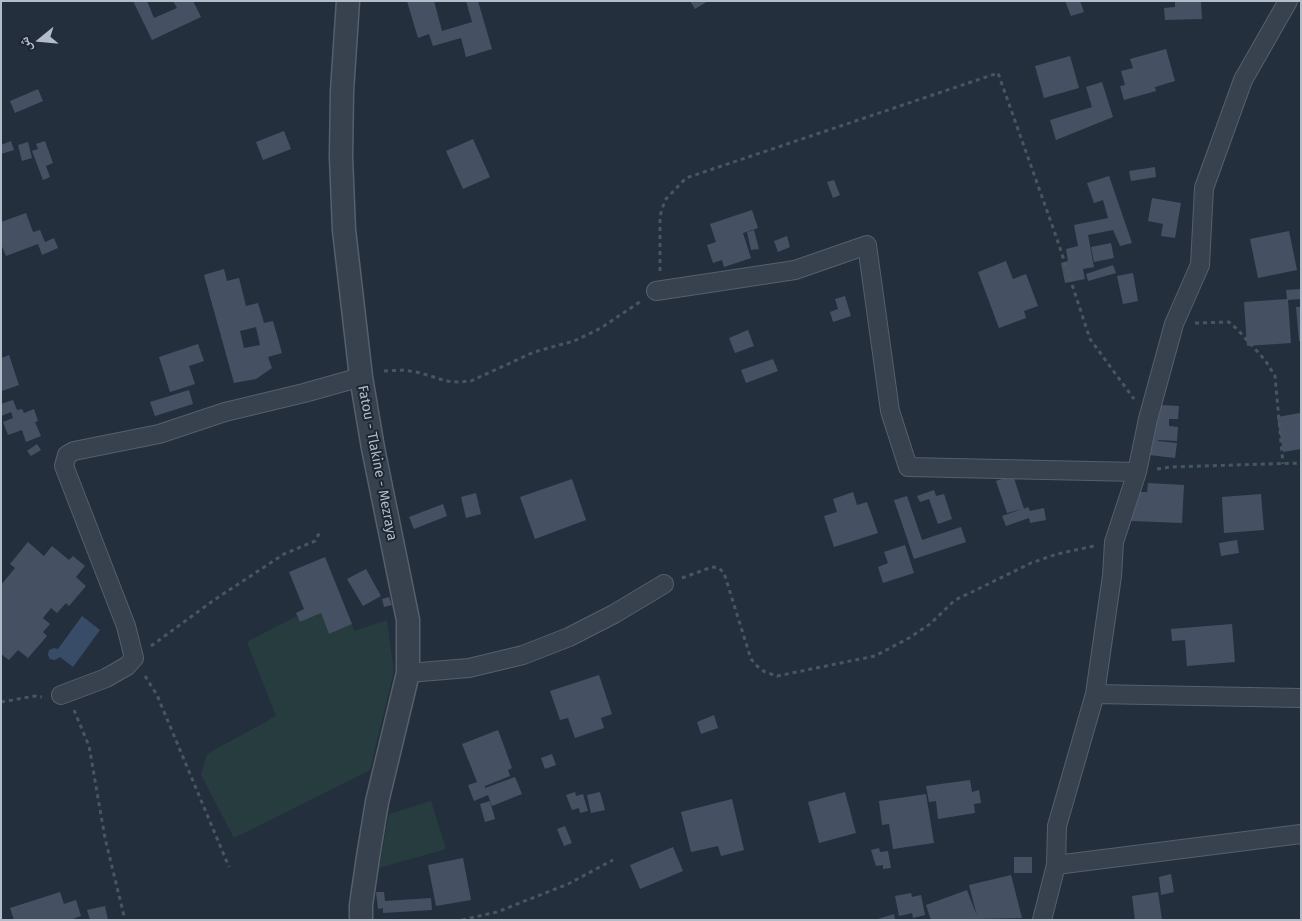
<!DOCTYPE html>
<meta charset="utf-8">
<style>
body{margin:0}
#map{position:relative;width:1302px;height:921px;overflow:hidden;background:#242f3e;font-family:"Fira Sans","Noto Naskh Arabic",sans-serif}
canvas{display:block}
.frame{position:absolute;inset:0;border:2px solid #b4bcc9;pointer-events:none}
.north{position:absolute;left:15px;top:15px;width:50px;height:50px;-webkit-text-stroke:4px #1d2633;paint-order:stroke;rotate:253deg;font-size:14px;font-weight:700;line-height:20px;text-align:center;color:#b4bcc9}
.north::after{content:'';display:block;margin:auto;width:18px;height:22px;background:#b4bcc9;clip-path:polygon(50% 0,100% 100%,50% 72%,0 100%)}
</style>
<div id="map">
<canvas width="1302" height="921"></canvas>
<div class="frame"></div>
<div class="north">ش</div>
</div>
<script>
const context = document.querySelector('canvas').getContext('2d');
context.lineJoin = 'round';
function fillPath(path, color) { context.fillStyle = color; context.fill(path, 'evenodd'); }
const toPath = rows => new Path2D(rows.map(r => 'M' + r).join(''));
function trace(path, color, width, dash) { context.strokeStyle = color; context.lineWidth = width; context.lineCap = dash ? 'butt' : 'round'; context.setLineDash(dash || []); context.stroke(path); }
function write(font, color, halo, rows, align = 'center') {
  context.font = font + ' "Fira Sans",sans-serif'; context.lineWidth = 4; context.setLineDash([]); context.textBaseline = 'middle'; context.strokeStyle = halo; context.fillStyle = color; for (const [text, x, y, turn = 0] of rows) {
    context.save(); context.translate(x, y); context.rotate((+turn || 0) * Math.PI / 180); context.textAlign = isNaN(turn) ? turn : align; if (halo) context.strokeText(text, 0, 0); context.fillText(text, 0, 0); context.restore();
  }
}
const green = toPath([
 [321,613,329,634,352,624,354,631,387,620,394,671,370,770,234,838,201,775,207,754,276,716,247,642,297,616,300,622],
 [431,801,446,849,379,868,389,814]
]);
const water = toPath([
 [82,616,100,630,73,667,60,657,55,660,50,659,48,655,49,650,54,648,58,649]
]);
const building = toPath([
 [133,1,147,1,154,18,177,8,173,1,193,1,201,17,152,40],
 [407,1,434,1,442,31,472,22,466,1,478,1,492,49,466,57,461,38,433,46,429,34,418,38],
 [690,1,708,1,695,9],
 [1065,1,1080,1,1084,12,1071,16],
 [1175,1,1201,1,1202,19,1165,20,1164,8,1175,7],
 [1166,49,1175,81,1155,87,1156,91,1124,100,1120,86,1125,85,1121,71,1133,68,1130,59],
 [1070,56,1079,88,1044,98,1035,66],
 [1102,82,1113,117,1056,140,1050,120,1092,107,1086,87],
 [38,89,43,101,15,113,10,101],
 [284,131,291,149,263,160,256,142],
 [473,139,490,177,463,189,446,151],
 [11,141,14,150,1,154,1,145],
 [45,141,53,163,46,166,50,177,43,180,32,151,38,149,36,144],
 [28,142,32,158,22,161,18,145],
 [1155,167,1156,177,1131,181,1129,171],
 [1109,176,1132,243,1120,246,1113,230,1088,235,1094,267,1083,269,1085,279,1065,283,1061,263,1068,261,1066,249,1078,246,1074,225,1108,218,1103,200,1094,203,1087,183],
 [834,180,840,195,833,198,827,182],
 [1152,198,1181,203,1175,238,1161,236,1163,224,1148,221],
 [752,210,758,228,743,233,751,258,724,267,722,260,713,263,707,245,716,242,710,224],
 [26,213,33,232,40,230,45,242,54,238,58,248,42,255,38,244,6,256,1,244,1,222],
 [754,230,759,249,751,250,747,232],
 [1289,231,1297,270,1258,278,1250,239],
 [787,236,790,247,778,252,774,241],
 [1111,243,1114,258,1094,262,1091,247],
 [1006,261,1013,279,1026,274,1038,306,1024,311,1026,318,999,328,978,272],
 [1113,265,1116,273,1088,281,1086,274],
 [224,269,227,281,239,278,246,306,258,303,264,323,273,321,282,353,268,357,272,368,256,379,234,383,204,275],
 [256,327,260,345,244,348,240,331],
 [1133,273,1138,301,1123,304,1117,276],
 [1301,289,1301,299,1288,300,1291,343,1247,346,1244,302,1287,299,1286,290],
 [845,296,851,316,833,322,830,312,838,309,835,299],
 [1296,307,1301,307,1301,341,1299,341],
 [748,330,754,346,735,353,729,338],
 [198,344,204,361,189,366,195,384,170,392,159,357],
 [9,355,19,385,2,391,1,358],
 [773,359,778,371,746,383,741,370],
 [189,390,193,404,155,416,150,402],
 [13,400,17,410,22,409,24,413,34,409,38,421,35,422,41,436,26,442,22,430,8,435,3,422,13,418,11,412,1,416,1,404],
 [1143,404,1179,406,1178,419,1169,419,1169,426,1178,427,1177,441,1158,440,1158,441,1177,443,1175,458,1140,454],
 [1300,413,1301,449,1283,452,1277,417],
 [37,444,41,450,31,456,27,451],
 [1013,475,1024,509,1028,507,1030,511,1044,508,1046,520,1030,523,1029,518,1006,526,1002,516,1022,509,1007,513,996,481],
 [572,479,586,520,535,539,520,497],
 [1148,483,1184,485,1182,523,1131,521,1132,492,1147,492],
 [934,490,936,496,944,494,952,519,938,524,929,499,920,502,917,496],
 [853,492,857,505,867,502,878,533,834,547,824,516,837,512,833,499],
 [476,493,481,514,466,518,461,497],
 [1261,494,1264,530,1224,533,1222,497],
 [907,496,922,540,961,527,966,542,914,559,894,500],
 [443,504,447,516,414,529,409,517],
 [1237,540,1239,553,1221,556,1219,543],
 [28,542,44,556,52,546,69,560,73,556,85,566,76,577,86,586,69,606,66,603,57,613,51,608,43,618,50,624,43,632,47,636,28,658,18,650,9,660,1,654,1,585,15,568,10,564],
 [905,545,914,573,883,583,878,567,888,563,884,552],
 [325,557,352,624,329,634,321,613,300,622,296,613,304,609,289,572],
 [366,569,381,596,363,606,347,579],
 [389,597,392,605,384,607,382,599],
 [1232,624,1235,662,1187,666,1185,640,1172,641,1171,629],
 [599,675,612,714,601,718,604,728,575,738,568,718,560,720,550,691],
 [714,715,718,728,701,734,697,722],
 [498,730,512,768,508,770,510,776,485,786,485,788,515,777,522,794,492,806,488,795,474,801,468,785,477,782,462,744],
 [552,754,556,765,545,769,541,758],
 [970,780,972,792,979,790,981,803,974,804,975,813,938,819,936,801,929,802,926,786],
 [575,792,576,796,583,794,588,811,580,813,579,808,572,810,566,795],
 [600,792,605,810,591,813,587,795],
 [845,792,856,833,819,843,808,802],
 [926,794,934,843,893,849,889,824,882,825,879,801],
 [732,799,744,850,721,856,718,846,691,852,681,812],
 [490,801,495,819,485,822,480,804],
 [565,826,572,843,564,846,557,829],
 [673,847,683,871,640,889,630,865],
 [879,848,880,852,888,851,891,868,883,869,883,865,876,866,871,850],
 [1014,857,1032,857,1032,873,1014,873],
 [463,858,471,900,436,906,428,865],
 [1171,874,1174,892,1161,895,1159,877],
 [1011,875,1022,918,931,920,926,905,967,890,977,916,969,885],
 [60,892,64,904,76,900,81,916,70,920,14,920,10,908],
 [376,892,384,892,385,901,431,898,432,910,383,913,383,908,378,909],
 [1158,892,1162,920,1135,920,1132,896],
 [911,893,912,897,921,895,925,915,913,918,912,913,899,916,895,896],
 [105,906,108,920,90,920,87,910],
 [894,914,895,920,878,920,878,919]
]);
const path = toPath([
 [660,271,660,216,665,200,686,178,998,73,1057,239,1090,339,1134,399],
 [1195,323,1229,322,1237,329,1265,360,1275,376,1283,464],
 [384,371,404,370,421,373,446,381,458,382,471,381,534,352,574,341,601,328,641,301],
 [1157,469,1171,467,1301,463],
 [682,578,712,567,719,568,724,573,751,659,757,666,765,672,777,676,875,656,909,638,930,624,955,600,974,591,1031,563,1057,554,1094,546],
 [151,646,214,600,284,554,315,541,321,530],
 [145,676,157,695,229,867],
 [1,702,35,696,42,697],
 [74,710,89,746,105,838,125,920],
 [462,920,497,912,568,884,613,860]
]);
const minor = toPath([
 [656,291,795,270,867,245,890,411,908,467,1137,472],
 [408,673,469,668,523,655,569,637,614,614,664,584],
 [1095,694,1301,698],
 [61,695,106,678,127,666,134,658,126,626,64,466,67,455,74,451,159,434,225,412,304,393,361,377],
 [1056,865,1301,834],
 [1042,920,1056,865,1057,826,1095,694,1112,576,1114,542,1137,472,1148,419,1174,324,1200,265,1204,188,1243,80,1288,1]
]);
const tertiary = toPath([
 [348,1,342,91,341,157,344,230,361,377,373,448,408,620,408,673,377,802,368,857,361,905,361,920]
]);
const streetNames = [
 ["Fatou - Tlakine - Mezraya",377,463,79]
];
fillPath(green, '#263c3f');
fillPath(water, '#394c67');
fillPath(building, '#455162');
trace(minor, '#565f6c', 20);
trace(tertiary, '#565f6c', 25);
trace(path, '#44595c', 3, [4, 4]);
trace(minor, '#38414e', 18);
trace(tertiary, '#38414e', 22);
write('14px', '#b4bcc9', '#1d2633', streetNames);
</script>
